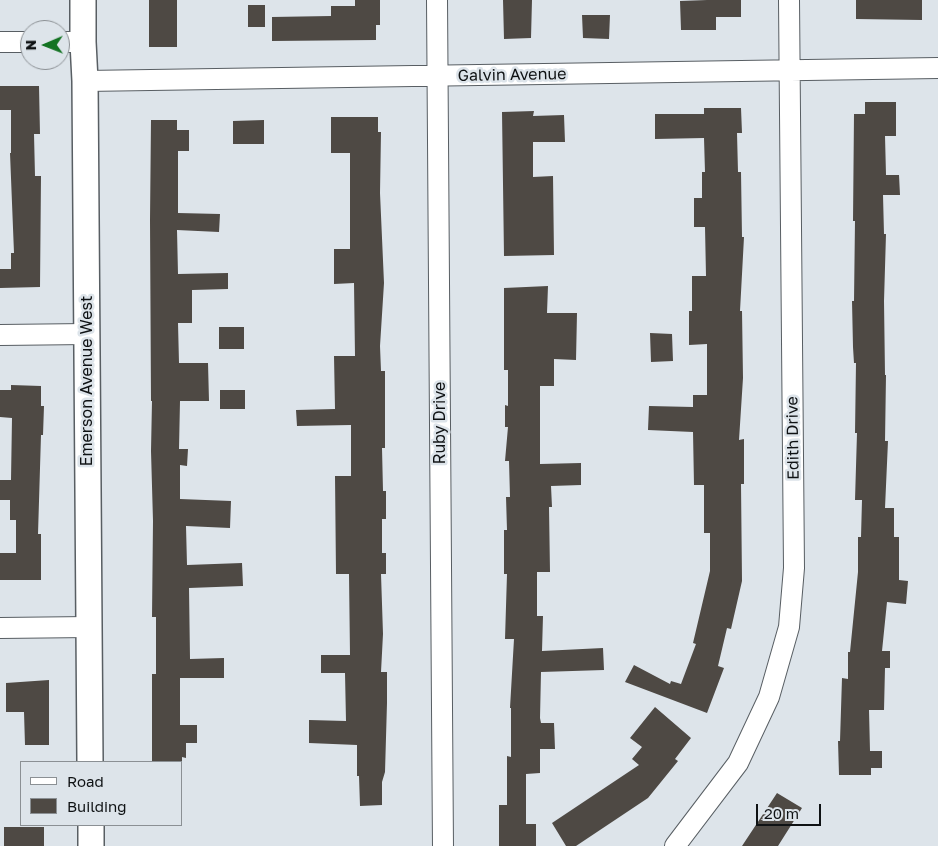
<!DOCTYPE html>
<style>
body{margin:0}
#map{position:relative;width:938px;height:846px;overflow:hidden;background:#dde4ea;font-family:"Golos Text",sans-serif}
canvas{display:block}
.legend{position:absolute;left:20px;top:761px;width:162px;height:65px;box-sizing:border-box;background:#dde4ea;border:1px solid #8b9094;margin:0;padding:6px 9px;list-style:none;font-size:15px;color:#0f1214}
.legend li{display:flex;align-items:center;gap:10px;height:25px}
.legend b{width:25px;border:1px solid #8b9094}
.north{position:absolute;left:20px;top:20px;width:50px;height:50px;box-sizing:border-box;background:#dde4ea;border:1px solid #8b9094;border-radius:50%;rotate:269deg;font-size:14px;font-weight:700;line-height:20px;text-align:center;color:#0f1214}
.north::after{content:'';display:block;margin:auto;width:18px;height:22px;background:#137322;clip-path:polygon(50% 0,100% 100%,50% 72%,0 100%)}
.scale{position:absolute;left:756px;top:804px;width:65px;height:22px;box-sizing:border-box;border:2px solid #0f1214;border-top:0;padding-left:6px;font-size:15px;line-height:18px;white-space:nowrap;color:#0f1214;-webkit-text-stroke:4px #dde4ea;paint-order:stroke}
</style>
<div id="map">
<canvas width="938" height="846"></canvas>
<ul class="legend">
<li><b style="height:6px;background:#fff"></b>Road</li>
<li><b style="height:14px;background:#4e4944"></b>Building</li>
</ul>
<div class="north">N</div>
<div class="scale">20 m</div>
</div>
<script>
const context = document.querySelector('canvas').getContext('2d');
context.lineJoin = 'round';
function fillPath(path, color) { context.fillStyle = color; context.fill(path, 'evenodd'); }
const toPath = rows => new Path2D(rows.map(r => 'M' + r).join(''));
function trace(path, color, width, dash) { context.strokeStyle = color; context.lineWidth = width; context.lineCap = dash ? 'butt' : 'round'; context.setLineDash(dash || []); context.stroke(path); }
function write(font, color, halo, rows, align = 'center') {
  context.font = font + ' "Golos Text",sans-serif'; context.lineWidth = 5; context.setLineDash([]); context.textBaseline = 'middle'; context.strokeStyle = halo; context.fillStyle = color; for (const [text, x, y, turn = 0] of rows) {
    context.save(); context.translate(x, y); context.rotate((+turn || 0) * Math.PI / 180); context.textAlign = isNaN(turn) ? turn : align; if (halo) context.strokeText(text, 0, 0); context.fillText(text, 0, 0); context.restore();
  }
}
const building = toPath([
 [149,0,177,0,177,47,149,47],
 [355,0,380,0,380,25,376,25,376,40,272,41,272,17,331,16,331,6,355,6],
 [503,0,532,0,531,38,504,39],
 [707,0,741,0,741,17,716,17,716,30,681,30,680,1],
 [856,0,922,0,922,20,856,19],
 [248,5,265,5,265,27,248,27],
 [582,15,610,15,609,39,583,38],
 [0,86,39,86,40,134,34,134,35,176,41,176,40,287,0,288,0,269,11,269,11,253,14,253,10,153,11,153,11,110,0,110],
 [865,102,896,102,896,136,885,136,886,175,899,175,900,195,883,195,884,234,886,234,884,301,885,375,886,375,885,441,888,441,885,508,894,508,894,537,899,537,899,580,908,581,906,604,887,602,882,651,890,651,890,668,885,668,884,710,869,710,870,751,882,751,882,768,871,768,871,775,839,775,838,741,840,741,842,678,848,679,848,652,850,652,858,572,858,537,861,537,862,500,855,500,857,433,855,433,856,363,854,363,853,347,852,301,854,301,855,221,853,221,854,114,865,114],
 [704,108,741,108,742,133,737,133,738,172,741,172,742,237,744,237,740,311,742,311,743,378,739,440,744,439,744,484,741,484,742,581,731,629,727,628,718,666,724,668,707,713,625,682,634,665,670,684,671,681,681,684,696,644,693,643,710,571,710,533,704,533,704,485,694,485,693,432,648,430,649,406,693,407,693,395,707,395,707,344,689,345,689,311,692,311,692,276,706,276,705,227,694,227,694,198,702,198,702,172,705,172,704,138,655,139,655,114,704,114],
 [534,111,533,116,564,115,565,142,533,142,533,177,553,176,554,255,504,256,502,112],
 [331,117,378,117,378,132,381,132,380,193,384,283,380,346,381,371,385,371,385,448,382,448,383,491,386,491,386,519,382,519,382,553,386,553,386,574,381,574,383,634,381,672,387,672,387,703,385,772,382,782,382,805,360,806,359,776,357,776,357,745,309,743,309,720,346,721,345,673,321,673,321,655,350,655,349,574,336,574,335,476,351,476,351,425,297,426,296,410,335,409,334,356,355,356,354,283,334,284,334,249,350,249,350,153,331,153],
 [151,120,177,120,177,130,189,130,189,151,178,151,178,213,220,214,219,232,177,230,178,274,228,273,228,289,192,290,192,323,178,323,179,363,208,363,209,401,180,401,179,449,188,449,187,466,180,465,180,499,231,501,230,528,186,526,187,565,242,563,243,586,189,588,190,659,224,658,224,678,180,678,180,725,197,725,197,743,186,743,186,758,182,757,182,762,152,762,152,674,156,674,156,617,152,617,153,521,151,451,152,401,151,401,150,220],
 [264,120,264,144,233,144,233,121],
 [548,286,547,313,577,313,576,360,554,359,554,386,540,386,540,464,581,463,581,485,551,486,552,507,549,507,550,572,537,572,537,616,543,616,542,651,603,648,604,670,541,672,540,718,541,723,554,723,555,749,540,749,540,773,526,774,526,824,536,824,536,846,499,846,499,805,507,805,507,756,511,757,511,708,510,708,514,639,505,639,507,574,504,574,504,530,507,530,506,497,510,497,509,461,505,461,508,427,505,427,505,405,508,406,508,370,504,370,504,288],
 [219,327,244,327,244,349,219,349],
 [650,333,672,334,673,361,651,362],
 [11,385,41,386,41,406,44,406,43,435,41,435,38,534,41,534,41,580,0,580,0,553,16,553,16,520,10,520,10,500,0,500,0,480,11,480,12,418,0,417,0,390,11,390],
 [220,390,245,390,245,409,220,409],
 [49,680,49,745,25,745,24,712,6,712,6,683],
 [655,707,691,738,675,759,678,761,648,798,576,846,566,846,552,823,639,765,632,759,642,747,630,738],
 [777,793,802,808,778,846,742,846],
 [4,827,44,827,44,846,4,846]
]);
const minor = toPath([
 [437,0,443,846],
 [0,42,30,42],
 [60,42,83,42],
 [85,81,938,68],
 [0,335,87,334],
 [0,628,89,627],
 [675,846,738,763,769,697,789,627,794,568,789,0]
]);
const tertiary = toPath([
 [83,0,83,42,85,81,90,762],
 [91,825,91,846]
]);
const streetNames = [
 ["Galvin Avenue",512,75,-1],
 ["Emerson Avenue West",87,381,-90],
 ["Ruby Drive",440,423,-90],
 ["Edith Drive",793,438,-91]
];
fillPath(building, '#4e4944');
trace(minor, '#585e63', 22);
trace(tertiary, '#585e63', 28);
trace(minor, '#fff', 20);
trace(tertiary, '#fff', 25);
write('16px', '#0f1214', '#dde4ea', streetNames);
</script>
